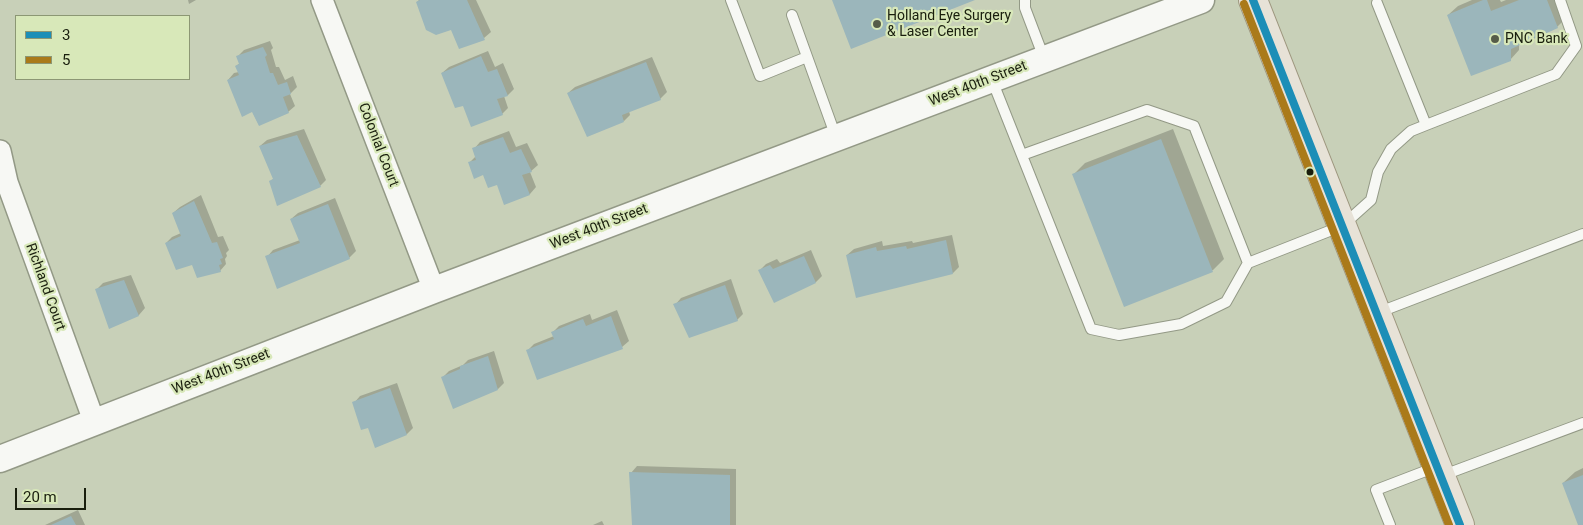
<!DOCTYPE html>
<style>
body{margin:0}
#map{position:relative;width:1583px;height:525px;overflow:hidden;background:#c8d0b8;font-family:Roboto,sans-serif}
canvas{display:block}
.legend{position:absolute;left:15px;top:15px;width:175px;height:65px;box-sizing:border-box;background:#d8e8b9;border:1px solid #8c9774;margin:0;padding:6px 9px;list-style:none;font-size:15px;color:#191e0d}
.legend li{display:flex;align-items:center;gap:10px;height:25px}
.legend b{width:25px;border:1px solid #8c9774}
.scale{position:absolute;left:15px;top:488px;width:71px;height:22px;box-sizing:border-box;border:2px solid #191e0d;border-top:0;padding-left:6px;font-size:15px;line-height:18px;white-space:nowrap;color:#191e0d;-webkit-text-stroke:4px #d8e8b9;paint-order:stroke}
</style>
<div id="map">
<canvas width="1583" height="525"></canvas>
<ul class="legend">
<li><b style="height:6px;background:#1c8eb7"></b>3</li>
<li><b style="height:6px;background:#aa7a1a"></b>5</li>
</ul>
<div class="scale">20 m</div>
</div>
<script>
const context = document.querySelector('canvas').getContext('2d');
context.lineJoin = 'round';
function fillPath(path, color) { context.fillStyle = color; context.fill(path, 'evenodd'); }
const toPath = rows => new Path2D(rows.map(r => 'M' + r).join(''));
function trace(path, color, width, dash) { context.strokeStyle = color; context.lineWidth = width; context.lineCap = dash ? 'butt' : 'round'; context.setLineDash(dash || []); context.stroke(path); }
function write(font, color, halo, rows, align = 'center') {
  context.font = font + ' Roboto,sans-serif'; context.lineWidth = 4.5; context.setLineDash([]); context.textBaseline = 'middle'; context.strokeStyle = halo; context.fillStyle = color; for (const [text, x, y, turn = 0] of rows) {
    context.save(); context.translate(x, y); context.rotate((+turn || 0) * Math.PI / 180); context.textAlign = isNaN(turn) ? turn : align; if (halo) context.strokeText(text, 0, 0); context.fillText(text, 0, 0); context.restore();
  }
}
const shadow = toPath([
 [188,0,196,0,189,4],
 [419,0,476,0,491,32,484,38,460,48,452,28,417,2],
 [1472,0,1500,0,1501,2,1506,0,1559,0,1566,18,1557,27,1519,44,1519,50,1510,60,1448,15,1458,6],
 [270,41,273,48,271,50,276,67,279,67,285,80,293,76,297,87,290,94,295,106,288,112,253,110,228,80,234,73,239,72,236,66,240,63,238,56,244,50],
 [488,51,495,67,503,63,514,89,508,95,504,96,508,108,502,114,464,104,442,73,449,67],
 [652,57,667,92,660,99,629,111,630,115,624,121,568,93,575,87],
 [304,129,326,180,320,186,270,182,274,178,260,146,267,140],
 [1173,129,1224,259,1213,270,1125,305,1074,174,1085,163],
 [509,131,516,147,527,143,538,165,530,172,536,187,530,194,505,204,498,184,470,162,476,156,474,149,480,142],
 [201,195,218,237,223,236,229,250,226,253,227,256,225,259,226,264,220,271,192,264,166,243,172,237,181,233,173,213,180,207],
 [335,198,356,251,349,258,267,257,273,250,300,240,291,219,298,213],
 [952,235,959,267,953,273,847,255,854,249,882,241,883,246,912,241,913,243],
 [811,250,822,276,816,282,774,301,760,270,766,264,777,259,780,263],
 [131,275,145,308,139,315,110,327,96,290,103,283],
 [731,279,743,314,737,320,675,305,681,298],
 [617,310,629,341,622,347,538,379,528,350,534,344,554,336,553,332,559,326,590,314,592,320],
 [494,351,504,383,498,389,442,378,449,371,463,365,468,360],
 [397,383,413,428,407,434,376,447,369,427,354,403,360,396],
 [637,466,736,469,736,525,633,525,631,473],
 [1583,468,1583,525,1580,525,1563,483,1575,472],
 [78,510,85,525,45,525],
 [602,521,604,525,593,525]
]);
const building = toPath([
 [420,0,467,0,485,40,459,49,451,30,436,35,426,30,416,2],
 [832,0,975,0,851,49],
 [1483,0,1487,0,1491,11,1519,0,1547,0,1558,28,1511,49,1511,61,1471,76,1447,15],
 [263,47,267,55,265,57,270,73,273,73,278,85,287,82,291,94,283,97,289,113,259,126,252,112,242,117,227,80,239,75,235,66,239,64,236,56],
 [481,56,488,72,497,69,508,96,497,99,503,115,471,127,463,106,455,108,441,73],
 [646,62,661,100,622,115,624,122,587,137,567,93],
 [297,135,321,187,277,206,269,181,273,179,259,146],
 [503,137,510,153,521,149,532,172,522,175,530,195,504,205,497,185,488,188,483,175,474,179,468,162,476,160,472,148],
 [1161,139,1213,272,1124,307,1072,174],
 [194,201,212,243,217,242,223,258,220,259,222,264,219,265,221,272,197,278,192,265,176,270,165,243,181,236,172,213],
 [328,204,350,259,277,289,265,256,300,243,290,219],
 [946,240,953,274,856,298,846,255,876,247,877,251,906,246,907,249],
 [804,256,816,283,774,303,758,270,770,265,773,269],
 [124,280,139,316,109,329,95,289],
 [725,285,738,321,689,338,673,304],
 [611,316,623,349,537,380,526,350,554,339,551,332,583,319,586,326],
 [488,356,498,390,453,409,441,377,460,369,460,366],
 [390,388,407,435,375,448,368,428,361,430,352,402],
 [629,472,730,475,730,525,632,525],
 [1583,475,1583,525,1578,525,1562,483],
 [71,516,76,525,51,525]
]);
const service = toPath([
 [731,0,760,76,807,57],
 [1025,0,1025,8,1044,58],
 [792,15,836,137],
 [992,80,1091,329,1119,335,1181,324,1226,302,1248,263,1342,226,1371,200,1378,172,1391,149,1411,131,1426,125,1377,3],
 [1426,125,1556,74,1576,46,1560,0],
 [1022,155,1147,110,1194,126,1248,263],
 [1377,313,1583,234],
 [1441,476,1583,423],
 [1390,525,1376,490,1436,467]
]);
const minor = toPath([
 [322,0,434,290],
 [0,151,7,182,94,421]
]);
const tertiary = toPath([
 [0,459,434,290,1201,0]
]);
const primary = toPath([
 [1253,0,1460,525]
]);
const bus1 = toPath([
 [1253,0,1460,525]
]);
const bus2 = toPath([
 [1244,4,1449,525]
]);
const markers = [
 [877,24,5,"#565c49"],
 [1495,39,5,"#565c49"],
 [1310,172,4.5,"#191e0d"]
];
const poiNames = [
 ["Holland Eye Surgery",887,16],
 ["& Laser Center",887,32],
 ["PNC Bank",1505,39]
];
const streetNames = [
 ["West 40th Street",978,84,-21],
 ["Colonial Court",378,145,69],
 ["West 40th Street",599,227,-21],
 ["Richland Court",45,287,70],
 ["West 40th Street",221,372,-21]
];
fillPath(shadow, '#0003');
fillPath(building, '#9bb6bb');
trace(service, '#939986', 12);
trace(minor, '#939986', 24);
trace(tertiary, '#939986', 29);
trace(primary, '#9e977f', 30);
trace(service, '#f7f8f4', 10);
trace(minor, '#f7f8f4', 21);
trace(tertiary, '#f7f8f4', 26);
trace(primary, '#e7e2d7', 28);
trace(bus1, '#1c8eb7', 8);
trace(bus2, '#aa7a1a', 8);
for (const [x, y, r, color] of markers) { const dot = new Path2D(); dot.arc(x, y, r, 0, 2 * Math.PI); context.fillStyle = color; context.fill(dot); trace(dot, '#d8e8b9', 2); }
write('14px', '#191e0d', '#d8e8b9', poiNames, 'left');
write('14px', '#191e0d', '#d8e8b9', streetNames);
</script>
